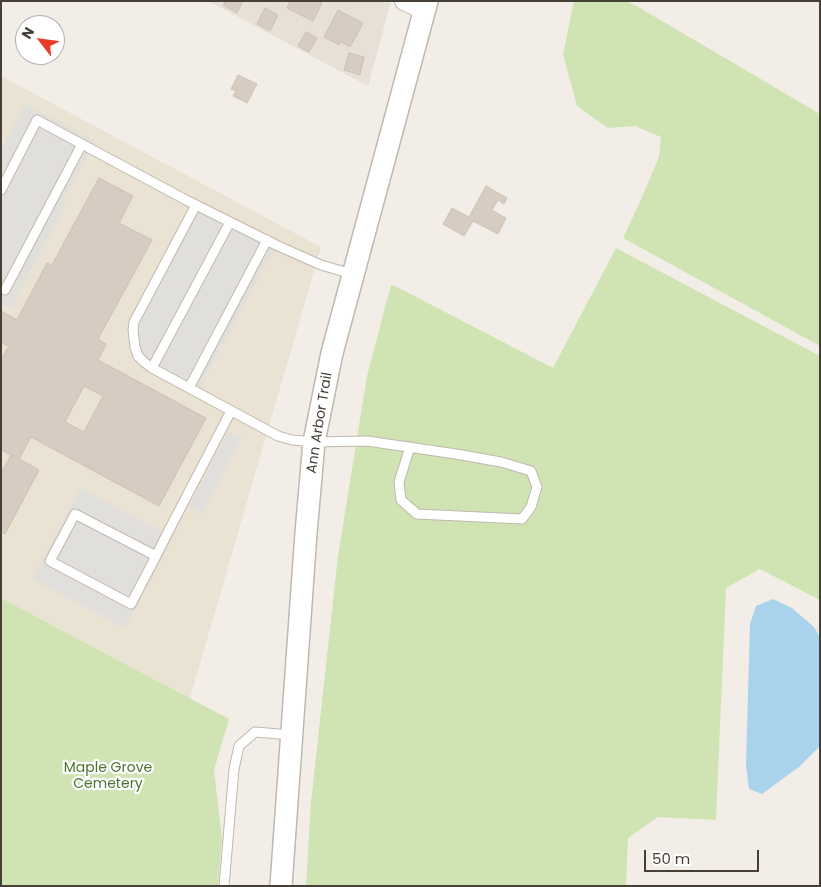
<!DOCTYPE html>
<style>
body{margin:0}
#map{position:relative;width:821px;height:887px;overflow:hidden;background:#f2eee7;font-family:Poppins,sans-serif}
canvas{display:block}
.frame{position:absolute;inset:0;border:2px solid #453f37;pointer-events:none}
.north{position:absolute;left:15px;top:15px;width:50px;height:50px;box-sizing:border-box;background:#fff;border:1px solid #b5b2af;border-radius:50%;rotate:300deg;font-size:14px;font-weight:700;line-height:20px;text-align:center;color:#453f37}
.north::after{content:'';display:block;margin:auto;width:18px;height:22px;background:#e93a28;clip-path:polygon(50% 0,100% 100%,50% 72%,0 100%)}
.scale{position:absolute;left:644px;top:850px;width:115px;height:22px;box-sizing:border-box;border:2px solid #453f37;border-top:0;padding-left:6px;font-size:15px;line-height:18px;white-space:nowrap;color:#453f37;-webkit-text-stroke:4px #fff;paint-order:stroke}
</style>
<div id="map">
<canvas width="821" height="887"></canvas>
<div class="frame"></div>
<div class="north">N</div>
<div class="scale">50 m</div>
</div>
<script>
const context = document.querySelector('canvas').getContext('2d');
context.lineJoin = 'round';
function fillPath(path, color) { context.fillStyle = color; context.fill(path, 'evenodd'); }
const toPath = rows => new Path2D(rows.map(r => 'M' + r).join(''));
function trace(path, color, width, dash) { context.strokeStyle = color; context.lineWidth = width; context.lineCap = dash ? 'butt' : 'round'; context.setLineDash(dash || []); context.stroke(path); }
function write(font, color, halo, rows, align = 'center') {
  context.font = font + ' Poppins,sans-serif'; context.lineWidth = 4.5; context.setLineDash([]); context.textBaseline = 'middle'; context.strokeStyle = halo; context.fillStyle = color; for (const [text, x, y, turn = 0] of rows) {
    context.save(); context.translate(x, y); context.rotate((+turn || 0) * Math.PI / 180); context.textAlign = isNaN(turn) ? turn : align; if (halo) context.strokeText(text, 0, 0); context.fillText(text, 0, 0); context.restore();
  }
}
const residential = toPath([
 [208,1,391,1,368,86]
]);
const education = toPath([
 [1,76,321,247,190,698,1,598]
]);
const green = toPath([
 [574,1,626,1,635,5,820,114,820,346,623,238,639,204,659,157,661,137,635,126,608,128,577,106,563,54],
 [616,248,820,356,820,600,760,569,726,588,716,820,658,817,628,838,626,886,306,886,311,802,338,556,367,376,391,285,397,287,553,368],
 [1,598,229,719,214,770,222,838,218,886,1,886]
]);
const parking = toPath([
 [25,104,95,141,62,201,66,204,11,308,1,303,1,149],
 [196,205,276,245,197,392,144,362,133,330],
 [228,432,241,439,202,514,189,507],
 [81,488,173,538,125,628,32,579]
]);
const water = toPath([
 [773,599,792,608,814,627,820,637,820,746,799,767,762,794,749,789,746,765,750,624,756,606]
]);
const building = toPath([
 [226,1,243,1,237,13,223,5,226,1],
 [290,1,319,1,322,3,313,21,287,8,290,1],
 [265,8,278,15,270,31,257,24,265,8],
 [338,10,363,23,350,47,341,42,339,45,324,37,338,10],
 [306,32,317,38,309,52,298,46,306,32],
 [349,53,364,57,360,75,344,70,349,53],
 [238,75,257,84,247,103,233,96,236,91,231,89,238,75],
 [99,178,133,196,119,223,152,240,98,339,106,344,98,360,206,418,159,506,31,437,19,459,39,470,5,534,1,532,1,473,11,455,1,450,1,360,9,346,1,342,1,311,17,320,47,263,52,265,99,178],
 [84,386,103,396,84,432,65,422,84,386],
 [486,186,507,198,504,204,498,200,492,210,506,218,498,234,473,221,464,236,443,224,452,208,469,217,486,186]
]);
const service = toPath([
 [1,190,37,120,186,200,276,245,321,265,352,274],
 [196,205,134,322,133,330,135,347,138,356,144,362,152,368,278,436,292,440,314,442,367,441,456,454,501,462,531,471,537,487,531,507,522,519,417,514,401,500,399,482,410,447],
 [5,290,82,144],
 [152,368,230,222],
 [189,388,267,240],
 [156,556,75,514,50,561,131,604,156,556,167,534,231,411],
 [224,886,234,769,239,746,255,732,291,735]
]);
const minor = toPath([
 [404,1,425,11]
]);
const tertiary = toPath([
 [281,886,306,533,314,442,332,353,427,1]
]);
const streetNames = [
 ["Ann Arbor Trail",320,423,-81]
];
const parkNames = [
 ["Maple Grove",108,768],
 ["Cemetery",108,784]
];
fillPath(residential, '#e6e0d6');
fillPath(education, '#eae2d2');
fillPath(green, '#d0e3b3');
fillPath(parking, '#e1dfdc');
fillPath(water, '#a8d3ea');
fillPath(building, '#d6ccc1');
trace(building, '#cdc1b1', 1);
trace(service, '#c0b8ae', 11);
trace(minor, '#c0b8ae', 20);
trace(tertiary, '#c0b8ae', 24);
trace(service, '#fff', 9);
trace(minor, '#fff', 18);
trace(tertiary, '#fff', 21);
write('14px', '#453f37', '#fff', streetNames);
write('14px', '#4c722f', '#fff', parkNames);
</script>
